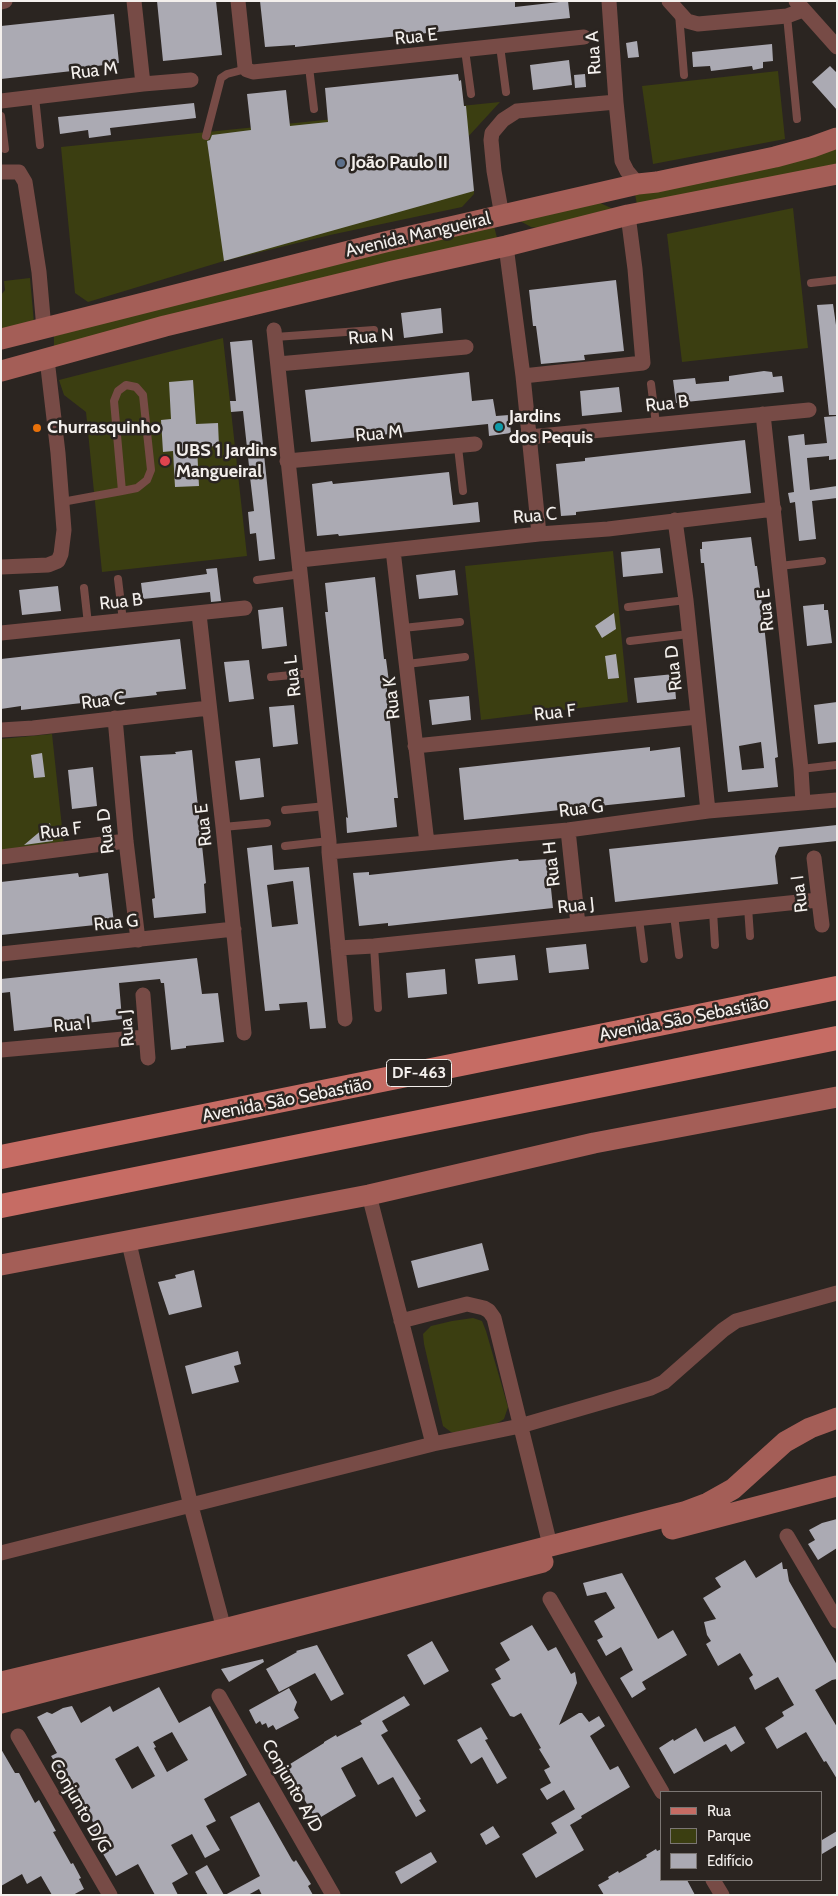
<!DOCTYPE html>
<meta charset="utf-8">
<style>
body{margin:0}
#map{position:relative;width:838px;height:1896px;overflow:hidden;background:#2b2521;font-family:Cabin,sans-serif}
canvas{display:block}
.frame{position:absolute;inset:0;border:2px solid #f4f0ed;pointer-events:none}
.legend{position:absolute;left:660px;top:1791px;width:162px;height:90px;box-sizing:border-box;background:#2b2521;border:1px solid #7b7673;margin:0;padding:6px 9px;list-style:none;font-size:15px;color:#f4f0ed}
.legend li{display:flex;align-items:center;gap:10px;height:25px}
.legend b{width:25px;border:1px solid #7b7673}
</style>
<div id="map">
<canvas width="838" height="1896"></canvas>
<div class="frame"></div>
<ul class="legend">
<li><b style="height:6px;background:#c66c64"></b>Rua</li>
<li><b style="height:14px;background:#3b3e11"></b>Parque</li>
<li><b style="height:14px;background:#abaab3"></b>Edifício</li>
</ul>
</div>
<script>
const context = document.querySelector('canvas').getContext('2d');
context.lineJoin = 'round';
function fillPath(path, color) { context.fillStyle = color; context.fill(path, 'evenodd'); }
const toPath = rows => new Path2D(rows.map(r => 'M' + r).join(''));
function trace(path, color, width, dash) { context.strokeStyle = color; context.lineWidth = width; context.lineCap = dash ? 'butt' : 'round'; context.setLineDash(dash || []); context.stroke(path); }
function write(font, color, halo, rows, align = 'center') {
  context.font = font + ' Cabin,sans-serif'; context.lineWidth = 5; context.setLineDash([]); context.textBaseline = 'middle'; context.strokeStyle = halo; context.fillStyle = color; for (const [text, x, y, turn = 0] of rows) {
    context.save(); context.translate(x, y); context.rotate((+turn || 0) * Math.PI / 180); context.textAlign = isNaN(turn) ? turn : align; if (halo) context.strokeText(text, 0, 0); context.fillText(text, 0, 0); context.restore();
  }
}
const green = toPath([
 [778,71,785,139,653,164,642,86],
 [500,102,466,139,474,191,474,194,462,207,330,235,224,261,88,302,75,293,61,147],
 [837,147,837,168,637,205,635,194],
 [596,201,613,209,538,228,531,227,520,221],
 [793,208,808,348,682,362,667,234],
 [494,226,497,238,54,349,54,336,261,282],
 [30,278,34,323,1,330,1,295,5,290,4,281],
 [223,338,247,556,102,572,86,412,64,395,59,380],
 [613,551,628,702,481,720,465,566],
 [52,734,64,846,1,852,1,739],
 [473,1318,482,1321,486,1331,508,1407,504,1419,496,1424,457,1433,451,1432,443,1426,424,1344,423,1334,431,1326,452,1321]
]);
const building = toPath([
 [157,1,216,1,222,55,163,61],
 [260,1,515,1,515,7,568,1,570,18,295,47,295,45,265,47],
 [114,14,119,63,97,66,90,69,1,79,1,26],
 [637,41,639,57,628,58,626,43],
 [772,44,773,61,763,62,763,68,753,70,752,66,711,71,710,66,693,67,692,52],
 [569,60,572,85,533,90,530,65],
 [830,66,837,73,837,110,812,82],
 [458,74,459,81,461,80,464,106,466,106,474,191,224,261,207,141,210,140,212,135,251,130,247,94,286,90,290,126,328,122,325,88],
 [585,74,586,87,575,88,574,75],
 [194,103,196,118,110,128,111,135,89,138,88,130,60,134,58,117],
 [616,280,624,351,584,355,585,360,541,364,536,326,533,326,529,290],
 [833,304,837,332,837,415,829,415,817,305],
 [441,308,443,333,404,338,401,313],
 [252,340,275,559,259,561,256,533,250,534,248,512,254,511,250,477,245,478,243,467,249,466,243,411,231,412,230,401,236,401,230,342],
 [764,371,772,372,773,377,782,376,784,392,676,403,673,380,695,378,696,384,729,381,729,376],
 [469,372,472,401,493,399,496,416,509,415,511,433,489,436,488,424,311,442,305,390],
 [193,380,196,424,218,423,219,446,197,447,199,486,175,487,173,451,163,452,161,420,171,419,169,382],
 [619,387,622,412,582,416,580,391],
 [837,416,837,459,829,460,829,456,807,458,810,490,837,486,837,498,812,501,816,539,799,541,795,502,790,503,788,493,794,492,788,436,804,434,805,445,827,443,824,417],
 [745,440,751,493,576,512,576,515,561,516,556,464,585,461,585,458],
 [449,472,453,505,478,502,480,522,339,536,338,534,317,536,312,484,332,481,333,484],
 [751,537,755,566,757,566,761,596,778,757,775,758,778,787,728,792,704,563,701,563,700,549,702,549,702,542],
 [761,742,764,768,742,770,739,746],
 [660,548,663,573,623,577,621,552],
 [217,568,221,601,211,602,210,592,143,599,141,583,207,574,206,569],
 [455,570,458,595,419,599,416,575],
 [375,577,384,659,386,659,389,682,387,682,387,694,398,798,394,798,397,827,347,833,346,817,348,818,325,612,328,612,325,583],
 [58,586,61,611,22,615,19,590],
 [824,604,824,610,828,610,832,643,807,646,803,606],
 [283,607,287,646,262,649,258,610],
 [614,613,616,629,602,638,595,626],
 [180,639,186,689,156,692,157,695,73,704,21,710,21,706,1,709,1,659],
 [616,654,619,678,608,679,605,656],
 [249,660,254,699,229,702,224,662],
 [674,674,676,699,637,703,634,678],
 [469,696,471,720,432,725,429,700],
 [837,702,837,742,818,744,814,705],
 [294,705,298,744,273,747,269,707],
 [650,747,650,751,680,747,685,797,464,820,459,768],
 [192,750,206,883,204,884,206,913,154,918,152,899,155,898,140,756,176,754,175,752],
 [42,753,45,777,34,778,31,755],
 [260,758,264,797,240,800,235,761],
 [93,767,97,806,72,809,68,770],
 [50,823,53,841,24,845],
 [837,825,837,841,779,847,775,856,778,884,615,902,609,849],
 [272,845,274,870,309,867,326,1028,310,1029,307,1002,279,1004,280,1010,265,1011,247,848],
 [293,881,298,924,272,927,267,885],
 [518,859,519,861,548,859,553,908,388,926,388,923,359,926,353,873,369,872,369,875],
 [78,873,79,877,108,873,114,923,1,935,1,882],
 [586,944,589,969,549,973,546,948],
 [515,955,518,980,478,984,475,959],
 [197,958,202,994,218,993,224,1042,186,1046,186,1048,171,1050,164,983,161,983,160,979,119,983,122,1019,14,1031,10,992,1,993,1,979],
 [445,969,447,994,408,998,406,973],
 [482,1243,489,1270,418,1288,411,1261],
 [194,1270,202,1307,169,1315,158,1282,176,1278,175,1275],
 [238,1351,241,1364,234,1366,239,1382,192,1394,185,1366],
 [837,1519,837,1548,818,1560,808,1544,815,1540,809,1530,822,1523],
 [745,1560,756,1578,782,1562,783,1569,787,1569,789,1581,837,1665,837,1679,832,1680,815,1690,837,1727,837,1779,826,1761,824,1762,806,1732,777,1749,765,1728,784,1716,782,1712,794,1705,778,1677,755,1690,749,1678,753,1675,740,1653,718,1666,706,1644,711,1641,707,1635,704,1622,716,1619,703,1598,721,1587,715,1578],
 [622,1573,658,1639,673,1630,687,1655,642,1682,646,1689,632,1698,620,1678,633,1670,621,1647,606,1656,597,1640,603,1637,594,1621,615,1608,606,1592,587,1596,583,1583],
 [532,1625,548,1651,556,1647,571,1674,575,1672,577,1683,559,1725,579,1713,582,1713,589,1722,599,1716,605,1726,590,1736,610,1770,618,1766,630,1787,581,1816,582,1818,570,1825,584,1850,536,1878,522,1854,557,1833,551,1823,575,1809,564,1790,547,1800,540,1789,551,1783,544,1770,550,1767,539,1749,541,1748,521,1713,514,1717,510,1716,491,1684,501,1679,495,1669,510,1660,500,1643],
 [432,1641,449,1671,424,1685,407,1655],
 [317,1645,344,1694,331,1701,315,1673,279,1692,266,1669,297,1652,296,1651],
 [263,1659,264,1662,229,1682,221,1669],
 [159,1687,179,1723,210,1706,247,1775,204,1799,216,1821,206,1826,220,1850,205,1858,192,1834,171,1845,188,1874,172,1883,178,1895,155,1895,138,1864,116,1876,89,1830,95,1827,92,1820,51,1756,57,1753,37,1717,47,1712,52,1714,63,1708,72,1706,81,1723,110,1706,113,1712],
 [172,1732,188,1760,167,1772,154,1748,156,1747,153,1742],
 [138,1746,155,1776,132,1789,115,1759],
 [289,1688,297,1702,294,1710,299,1718,276,1730,273,1725,268,1728,266,1723,262,1725,260,1721,256,1724,249,1710],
 [404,1696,410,1705,382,1721,388,1731,381,1735,421,1799,419,1800,426,1811,416,1817,393,1777,378,1785,362,1757,341,1768,356,1796,316,1820,294,1781,290,1783,282,1769,324,1743,324,1742,336,1735,337,1737,362,1724,360,1721],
 [735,1726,745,1743,731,1752,726,1744,674,1774,659,1748,673,1739,674,1741,696,1728,704,1742],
 [481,1727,488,1739,485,1740,507,1778,497,1784,482,1757,471,1764,457,1740],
 [1,1749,15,1773,19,1773,35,1803,39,1800,56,1831,53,1832,71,1864,73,1863,81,1878,79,1879,84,1889,73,1895,52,1895,41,1876,27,1884,22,1874,1,1886],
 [259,1802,292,1860,294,1862,296,1860,311,1884,308,1886,313,1895,262,1895,259,1889,248,1895,225,1895,260,1876,230,1817],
 [493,1826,500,1837,486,1845,480,1834],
 [837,1831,837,1845,822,1854,822,1840],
 [656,1849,657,1851,662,1849,662,1880,687,1880,695,1895,604,1895,598,1885,609,1879,608,1877,618,1871,619,1873,647,1857,646,1855],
 [431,1852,437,1862,401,1884,395,1872],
 [207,1865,224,1895,208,1895,202,1885,195,1872]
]);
const lane = toPath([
 [679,14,684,75],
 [787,16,797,119],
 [500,46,506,92],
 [465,50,471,94],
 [309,67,314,109],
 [35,97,40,145],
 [1,116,5,149],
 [206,136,221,78,227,74,246,69],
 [811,283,837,280],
 [275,337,374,330],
 [651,384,656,424],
 [458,447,463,491],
 [62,502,122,491,137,488,147,480,151,470,143,395,136,387,126,385,118,391,114,401,122,491],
 [780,566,822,561],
 [118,579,123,621],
 [257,580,301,574],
 [84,588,88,624],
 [628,607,686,600],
 [403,628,460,622],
 [630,641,689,634],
 [407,664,465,657],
 [271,677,312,673],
 [801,769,836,765],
 [285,810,326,806],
 [223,827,267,823],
 [285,846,329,841],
 [748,907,750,936],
 [713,911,715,945],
 [674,915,679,955],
 [639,919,644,959],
 [374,946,378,1008]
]);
const street = toPath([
 [134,1,143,84],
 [238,1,245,67,247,70,253,72,584,37],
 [609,1,616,102],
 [669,1,687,21,698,24,787,16,803,10],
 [796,1,837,47],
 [1,2,5,1],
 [1,101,143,84,191,80],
 [1,172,19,172,25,182,39,272,44,329],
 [502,216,494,171,491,140,492,133,503,120,517,111,616,102,622,161,627,171,638,184],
 [506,246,523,376,643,363,635,269,628,215],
 [274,330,329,841,329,852,345,1019],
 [278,364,466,347],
 [523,376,539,534],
 [763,414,801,769,803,803],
 [529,437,809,410],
 [287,461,475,444],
 [675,520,686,600,708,811],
 [393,550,427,843],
 [300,560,539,534,608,529,774,509],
 [1,567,48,565,58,561,61,554,64,530,58,453,47,359],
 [199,614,223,827,244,1033],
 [1,633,245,608],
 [115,718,126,841,138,940],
 [1,730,33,728,209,708],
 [415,746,698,717],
 [568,830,578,925],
 [329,852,568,830,708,811,837,800],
 [1,857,126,841],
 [814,858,822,925],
 [338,948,374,946,818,900],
 [1,954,234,929],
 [143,995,148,1058],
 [1,1050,146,1037],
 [369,1195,433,1444],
 [128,1239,191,1506,224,1629],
 [401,1321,467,1304,484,1308,489,1311,494,1318,550,1545],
 [787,1536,837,1621],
 [1,1553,433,1444,520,1426,651,1388,664,1382,723,1330,736,1321,837,1293],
 [550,1599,662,1792],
 [219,1696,333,1895],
 [18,1736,110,1895],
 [713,1880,722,1895]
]);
const secondary = toPath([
 [1,339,385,242,638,184,657,182,775,157,812,147,837,138],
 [1,371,165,326,393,271,506,246,628,215,837,174],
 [1,1265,369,1195,594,1143,837,1097],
 [672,1529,837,1486],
 [1,1682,224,1629,684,1512,708,1503,733,1489,785,1442,810,1428,837,1418],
 [1,1703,543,1562]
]);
const primary = toPath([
 [1,1157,837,988],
 [1,1206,837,1038]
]);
const markers = [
 [341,163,5,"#5c6f8a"],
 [499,427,5,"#0f9aa8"],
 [37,428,5,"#e8710a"],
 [165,461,6,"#e0444e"]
];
const shields = [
 [419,1073,65]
];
const shieldNames = [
 ["DF-463",419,1073]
];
const streetNames = [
 ["Rua E",416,37,-6],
 ["Rua A",594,53,-94],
 ["Rua M",94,71,-7],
 ["Avenida Mangueiral",418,235,-13],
 ["Rua N",371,337,-5],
 ["Rua B",667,404,-6],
 ["Rua M",379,434,-5],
 ["Rua C",535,516,-5],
 ["Rua B",121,602,-6],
 ["Rua E",766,610,-96],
 ["Rua D",674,668,-96],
 ["Rua L",293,676,-96],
 ["Rua K",392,698,-96],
 ["Rua C",103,701,-7],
 ["Rua F",555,713,-6],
 ["Rua G",581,809,-7],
 ["Rua E",204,825,-96],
 ["Rua F",61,831,-7],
 ["Rua D",106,831,-96],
 ["Rua H",552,864,-96],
 ["Rua I",800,894,-97],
 ["Rua J",576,906,-6],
 ["Rua G",116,923,-6],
 ["Avenida São Sebastião",684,1019,-11],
 ["Rua I",72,1025,-5],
 ["Rua J",127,1028,-95],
 ["Avenida São Sebastião",287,1100,-11],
 ["Conjunto A/D",292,1786,60],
 ["Conjunto D/G",80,1806,60]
];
const poiNames = [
 ["João Paulo II",351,163],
 ["Jardins",509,417],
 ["dos Pequis",509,438],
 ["Churrasquinho",47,428],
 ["UBS 1 Jardins",176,451],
 ["Mangueiral",176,472]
];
fillPath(green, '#3b3e11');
fillPath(building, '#abaab3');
trace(lane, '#774b46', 8);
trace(street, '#774b46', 15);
trace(secondary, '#a45e57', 21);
trace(primary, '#c66c64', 24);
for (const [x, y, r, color] of markers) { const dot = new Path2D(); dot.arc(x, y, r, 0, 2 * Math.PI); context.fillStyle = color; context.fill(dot); trace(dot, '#2b2521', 2); }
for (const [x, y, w] of shields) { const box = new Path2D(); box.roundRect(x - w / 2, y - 13.5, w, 27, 4); context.fillStyle = '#2b2521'; context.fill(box); trace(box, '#f4f0ed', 1); }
write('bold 16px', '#f4f0ed', null, shieldNames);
write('18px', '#f4f0ed', '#2b2521', streetNames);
write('bold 18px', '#f4f0ed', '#2b2521', poiNames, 'left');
</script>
